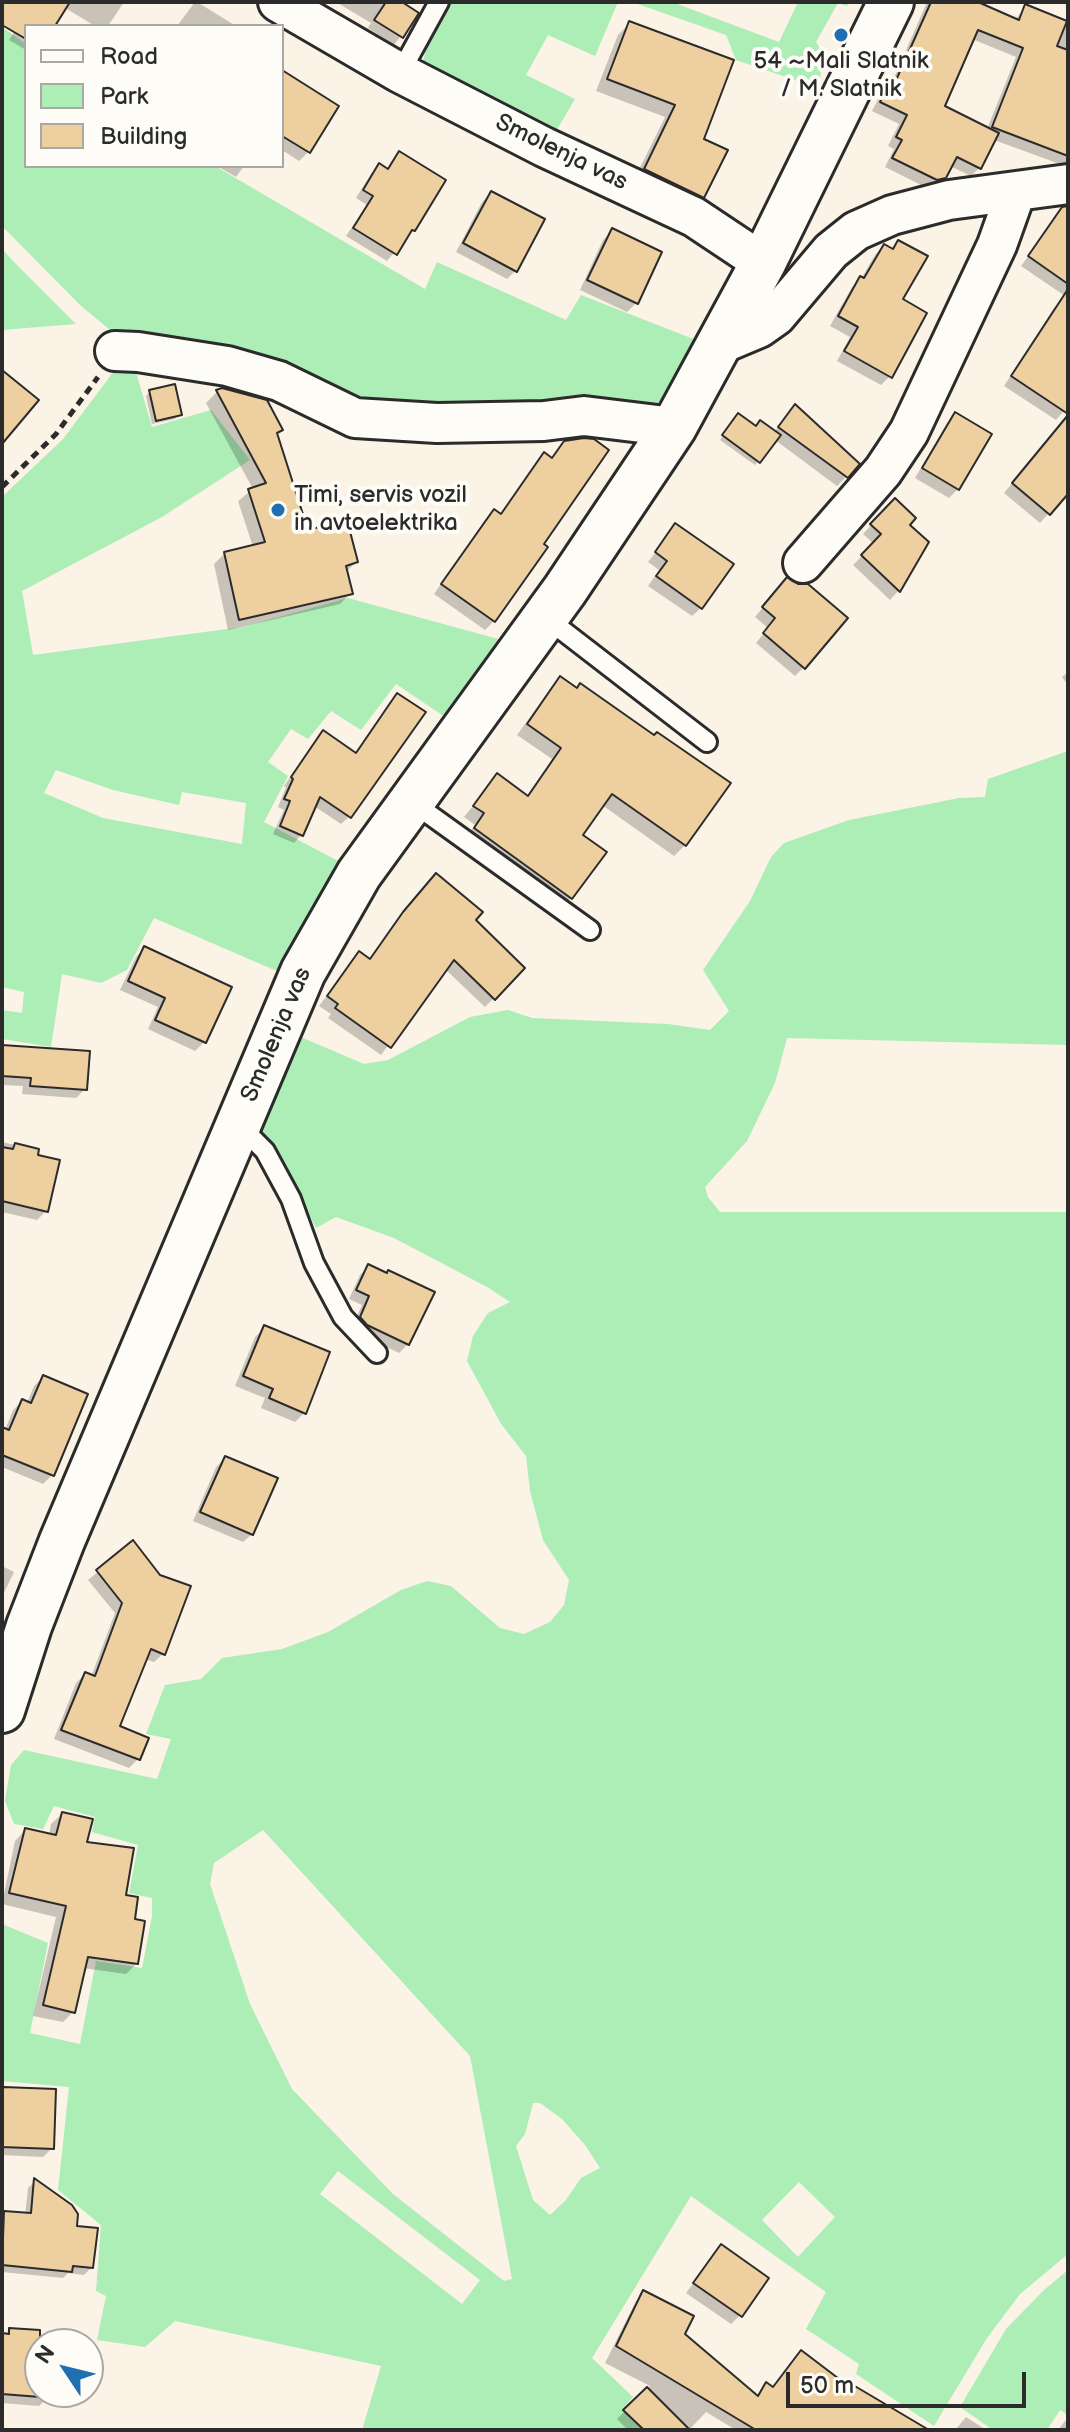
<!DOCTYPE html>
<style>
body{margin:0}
#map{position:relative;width:1070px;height:2432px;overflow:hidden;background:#faf3e6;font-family:"Balsamiq Sans",sans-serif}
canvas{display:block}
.frame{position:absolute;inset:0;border:4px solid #2b2b2b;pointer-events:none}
.legend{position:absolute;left:24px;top:24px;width:260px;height:144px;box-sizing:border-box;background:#fdfcf7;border:2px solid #a9a8a5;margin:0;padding:10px 14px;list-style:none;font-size:24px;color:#2b2b2b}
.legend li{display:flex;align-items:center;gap:16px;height:40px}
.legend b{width:40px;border:2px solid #a9a8a5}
.north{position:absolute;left:24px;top:2328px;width:80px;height:80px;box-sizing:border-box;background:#fdfcf7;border:2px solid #a9a8a5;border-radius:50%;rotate:305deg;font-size:22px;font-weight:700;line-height:32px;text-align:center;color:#2b2b2b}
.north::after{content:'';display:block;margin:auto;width:28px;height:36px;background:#1f6fb2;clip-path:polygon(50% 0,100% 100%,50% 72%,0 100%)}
.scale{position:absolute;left:786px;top:2372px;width:240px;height:36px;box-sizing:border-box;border:4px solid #2b2b2b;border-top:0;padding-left:10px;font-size:24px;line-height:28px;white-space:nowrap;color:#2b2b2b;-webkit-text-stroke:6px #fdfcf7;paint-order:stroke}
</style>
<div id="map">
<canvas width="1070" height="2432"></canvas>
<div class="frame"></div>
<ul class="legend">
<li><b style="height:10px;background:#fdfcf7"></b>Road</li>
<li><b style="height:22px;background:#adedb6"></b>Park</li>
<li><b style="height:22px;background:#eecfa0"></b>Building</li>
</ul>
<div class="north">N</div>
<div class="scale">50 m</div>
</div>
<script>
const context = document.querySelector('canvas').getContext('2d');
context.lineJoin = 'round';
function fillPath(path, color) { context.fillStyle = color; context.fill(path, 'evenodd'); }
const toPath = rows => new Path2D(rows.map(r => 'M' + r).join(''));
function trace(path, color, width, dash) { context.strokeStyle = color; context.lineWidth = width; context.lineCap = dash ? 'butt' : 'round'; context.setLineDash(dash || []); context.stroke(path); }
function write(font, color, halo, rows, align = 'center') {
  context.font = font + ' "Balsamiq Sans",sans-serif'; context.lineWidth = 8; context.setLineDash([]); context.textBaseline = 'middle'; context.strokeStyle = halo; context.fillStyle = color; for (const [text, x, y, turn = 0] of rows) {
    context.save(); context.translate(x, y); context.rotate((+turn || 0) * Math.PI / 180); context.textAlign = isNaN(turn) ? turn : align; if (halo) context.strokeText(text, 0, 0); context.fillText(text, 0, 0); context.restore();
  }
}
const green = toPath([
 [450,2,618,2,595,56,548,35,526,75,575,99,555,133,421,72,426,48],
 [632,2,672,2,779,42,798,2,849,2,847,6,838,3,816,42,824,56,818,88,736,60,726,35],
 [2,27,26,44,26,166,215,166,425,289,437,262,566,320,581,295,701,342,662,405,625,408,359,405,120,338,81,306,2,226],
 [2,249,14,262,76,324,2,330],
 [133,362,152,427,211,410,250,460,162,517,22,591,33,655,242,627,348,598,502,640,445,717,396,684,361,730,331,711,308,739,291,729,268,762,288,776,264,822,340,862,306,918,279,972,154,918,127,970,101,983,62,974,51,1047,2,1039,2,1010,22,1013,24,992,2,987,2,497,63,439,120,363],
 [56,770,113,790,179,805,182,792,246,803,242,844,103,818,44,793],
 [1068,751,1068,1045,787,1038,775,1083,747,1141,705,1187,708,1197,720,1212,1068,1212,1068,2254,1020,2294,987,2338,934,2426,856,2374,859,2364,806,2329,826,2292,691,2196,592,2358,633,2397,623,2409,646,2430,362,2430,381,2366,175,2321,145,2347,97,2340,106,2296,96,2291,101,2225,58,2190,69,2087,2,2081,2,1924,48,1943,30,2033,80,2044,96,1961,142,1968,152,1916,152,1898,129,1893,138,1845,92,1832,95,1817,54,1806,43,1829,14,1824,5,1801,11,1765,24,1750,157,1779,171,1739,146,1734,165,1685,201,1679,222,1658,282,1649,328,1632,401,1590,427,1581,451,1586,500,1628,524,1634,550,1622,564,1605,569,1580,543,1540,530,1491,526,1456,501,1424,467,1361,473,1336,488,1313,510,1302,487,1287,394,1238,336,1217,316,1228,273,1146,255,1127,296,1035,364,1064,388,1060,470,1017,508,1010,532,1018,668,1024,710,1030,729,1011,703,970,750,901,771,857,784,843,849,820,959,798,985,797,988,779],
 [263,1830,470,2056,512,2279,504,2281,393,2194,292,2089,250,2004,210,1884,214,1863],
 [533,2103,540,2103,562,2119,585,2145,600,2168,581,2178,566,2200,550,2215,533,2200,516,2146,525,2134],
 [338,2171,480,2280,462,2304,320,2194],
 [799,2182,835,2217,798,2257,762,2220],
 [1068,2270,1068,2415,1060,2410,1047,2430,993,2430,960,2407,1006,2329,1044,2290]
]);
const shadow = toPath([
 [2,2,124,2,108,26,95,26,67,9,56,26,26,26,26,50,9,40,19,25,2,15],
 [195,2,197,2,236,26,177,26],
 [336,2,398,2,417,14,394,45,368,28,371,23],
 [927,2,973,2,1015,20,1026,6,1068,24,1068,167,994,140,980,167,971,176,950,166,945,177,935,186,927,188,885,167,894,149,888,146,899,124,872,111,884,88,894,78],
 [972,39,1016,57,987,129,943,107],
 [630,23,701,140,703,196,691,209,633,182,665,117,596,91,618,35],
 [282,82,336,106,308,152,299,161,282,150],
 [399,154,413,230,387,261,346,236,367,205,356,198,371,174,379,166,386,170],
 [217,166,244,166,236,177],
 [491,193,516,270,507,279,456,252,482,202],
 [1055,220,1068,229,1068,293,1065,296,1021,266],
 [612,231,636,303,627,312,580,290,603,240],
 [899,242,900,300,890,376,881,385,837,361,850,337,830,326,852,287,861,279,875,255,884,246,891,250],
 [1063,299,1068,302,1068,406,1056,420,1004,386,1054,308],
 [150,392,179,415,175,419,152,424,146,396],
 [217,392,280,430,276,435,306,533,356,562,346,572,351,593,340,604,228,630,214,564,225,553,253,547,238,501,253,489,206,403],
 [795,407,846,477,837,486,775,440,755,465,720,440,735,419,774,432],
 [956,414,958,489,949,498,915,478,947,423],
 [1047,441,1068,442,1068,491,1040,523,1004,493],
 [565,443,541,544,494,621,485,630,434,594,485,520,494,511,500,515,536,464,551,459],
 [895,500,907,525,926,543,898,591,890,600,853,565,874,544,863,534],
 [676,526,701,608,692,616,648,586,659,570,648,562],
 [778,589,804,667,795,676,756,643,768,628,755,617],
 [1068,672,1068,685,1062,677],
 [560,678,654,737,685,845,674,856,602,805,581,836,571,898,560,908,464,840,475,825,464,817,497,776,526,797,552,759,517,735,550,689],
 [397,695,350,816,341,824,314,806,302,834,294,843,273,834,284,810,278,807,286,787,284,786,315,741,323,733,355,755],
 [427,885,474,920,523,968,485,1007,445,969,381,1055,328,1018,331,1014,319,1006,359,954,368,961,395,923],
 [145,948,204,1042,195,1051,148,1029,158,1007,120,990,136,957],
 [2,1047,85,1089,76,1098,22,1094,23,1086,2,1085],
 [2,1142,37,1150,46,1211,37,1220,2,1212],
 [369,1266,408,1344,399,1353,358,1333,352,1327,362,1305,349,1299,360,1275],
 [264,1328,304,1413,295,1422,261,1408,265,1398,235,1386,255,1337],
 [43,1377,52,1475,43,1484,2,1467,2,1429,5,1430,13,1410,22,1401,27,1403,34,1386],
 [225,1458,252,1534,243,1542,193,1521,216,1467],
 [133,1543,163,1654,154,1662,145,1659,118,1727,138,1759,129,1768,54,1739,76,1683,85,1674,91,1677,115,1613,88,1580],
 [2,1566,14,1572,2,1597],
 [62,1814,124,1897,132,1921,137,1963,126,1974,83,1968,73,2012,63,2022,33,2016,56,1917,2,1904,15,1841,25,1830,49,1836,51,1824],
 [3,2089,52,2148,43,2157,2,2155],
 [35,2181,75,2228,92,2267,84,2275,68,2273,63,2278,2,2272,2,2216,5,2213,25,2215,28,2188],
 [721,2247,740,2315,731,2324,686,2293],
 [644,2293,682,2334,756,2397,766,2385,772,2389,851,2390,925,2430,736,2430,706,2412,689,2430,628,2430,617,2419,650,2386,605,2363,636,2301],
 [10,2330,38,2338,52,2339,52,2344,40,2344,40,2392,49,2392,48,2397,39,2406,2,2403,2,2335],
 [966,2417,986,2430,955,2430],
 [1065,2421,1068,2423,1068,2430,1058,2430]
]);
const building = toPath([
 [2,2,70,2,55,26,26,26,26,39,2,25,2,2],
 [386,2,402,2,419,13,403,38,374,20,386,2],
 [931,2,978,2,1019,20,1025,4,1067,21,1057,46,1068,50,1068,156,992,127,1023,48,978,30,945,106,999,133,981,169,957,157,946,178,937,180,892,158,902,140,896,137,907,115,880,102,893,76,897,78,931,2],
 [629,21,734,60,704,139,728,150,704,198,644,169,675,105,607,79,629,21],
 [282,70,339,106,310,153,282,136,282,70],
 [399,151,446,180,415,231,412,230,397,255,353,228,373,196,363,190,379,163,388,169,399,151],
 [491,191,545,219,517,272,463,243,491,191],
 [1068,206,1068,284,1028,256,1062,207,1068,206],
 [612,228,662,252,638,304,587,280,612,228],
 [898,240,928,256,903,299,927,313,892,378,844,351,858,327,838,316,860,276,864,278,884,244,893,249,898,240],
 [1068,289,1068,414,1011,376,1068,289],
 [2,370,39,400,2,444,2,370],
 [175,384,182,415,156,421,149,390,175,384],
 [222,388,267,400,283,430,277,433,308,530,347,520,358,562,346,566,353,594,239,620,224,552,265,542,248,489,266,483,216,390,222,388],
 [795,404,860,464,848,478,778,427,795,404],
 [955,412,992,434,959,490,922,468,955,412],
 [738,413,756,426,760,420,781,435,760,463,722,435,738,413],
 [1068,415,1068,494,1050,515,1012,483,1068,415],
 [584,438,594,439,609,450,544,544,548,547,495,622,441,584,494,509,501,514,544,452,552,458,564,441,584,438],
 [895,498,916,518,910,525,929,542,900,592,861,555,881,534,870,524,895,498],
 [675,523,734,564,702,609,656,576,667,561,655,552,675,523],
 [787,577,798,584,808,584,848,618,805,669,763,633,775,618,762,607,787,577],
 [560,676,577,688,580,683,654,735,657,732,731,783,686,846,612,794,583,835,607,852,572,899,474,828,484,813,473,806,497,773,528,796,561,748,527,724,560,676],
 [397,693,426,712,351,818,320,797,303,836,280,826,290,801,284,799,293,779,291,777,323,730,356,753,397,693],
 [436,873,483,912,476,920,525,968,495,1000,454,960,391,1048,335,1008,338,1004,327,996,359,951,370,959,403,912,436,873],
 [144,946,232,987,206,1043,155,1020,165,998,128,981,144,946],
 [2,1045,90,1051,87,1090,30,1086,31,1078,2,1076,2,1045],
 [15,1143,39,1149,38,1155,60,1160,48,1212,2,1201,2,1147,13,1149,15,1143],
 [368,1264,387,1273,388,1270,435,1292,409,1345,367,1325,360,1317,369,1296,356,1290,368,1264],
 [264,1325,330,1352,306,1414,269,1398,273,1389,243,1376,264,1325],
 [43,1375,88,1394,54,1476,2,1455,2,1427,9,1430,22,1399,31,1403,43,1375],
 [225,1456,278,1478,253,1535,200,1512,225,1456],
 [133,1540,160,1575,191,1586,165,1655,151,1649,120,1726,149,1738,140,1760,61,1730,85,1672,95,1676,122,1603,96,1570,133,1540],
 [62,1812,93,1819,87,1842,134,1848,126,1895,138,1897,135,1919,145,1921,138,1964,88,1957,75,2013,43,2005,66,1906,9,1893,25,1828,56,1835,62,1812],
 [3,2087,56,2089,54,2149,2,2147,3,2087],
 [34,2178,72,2205,78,2214,77,2226,98,2228,93,2268,73,2266,72,2272,2,2265,4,2211,31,2213,34,2178],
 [721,2244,769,2278,742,2317,693,2283,721,2244],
 [643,2290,694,2316,685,2334,758,2396,766,2382,773,2387,801,2350,851,2388,853,2385,929,2430,756,2430,616,2346,643,2290],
 [9,2328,40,2330,40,2397,2,2394,2,2333,9,2334,9,2328],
 [647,2387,690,2430,644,2430,623,2410,647,2387]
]);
const path = toPath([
 [2,487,56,434,98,377]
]);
const lane = toPath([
 [400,73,439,2],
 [545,617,707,742],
 [412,802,590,930],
 [240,1126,265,1151,291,1199,314,1263,343,1317,377,1353]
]);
const street = toPath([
 [278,2,400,73,544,147,694,217,763,263],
 [721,344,759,328,776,316,831,251,856,231,892,215,949,200,1068,184],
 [115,351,138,352,227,366,279,381,355,418,437,423,544,421,584,416,674,427],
 [803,563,883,471,909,432,997,245,1016,192]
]);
const secondary = toPath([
 [2,1710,29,1626,62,1541,303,972,359,874,565,590,674,427,763,263,891,2]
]);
const markers = [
 [841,35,8,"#1f6fb2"],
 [278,510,8,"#1f6fb2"]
];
const poiNames = [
 ["54 ~Mali Slatnik",841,62],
 ["/ M. Slatnik",841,90],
 ["Timi, servis vozil",294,496,"left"],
 ["in avtoelektrika",294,524,"left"]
];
const streetNames = [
 ["Smolenja vas",561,153,26],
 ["Smolenja vas",277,1035,-67]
];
fillPath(green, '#adedb6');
fillPath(shadow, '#0003');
fillPath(building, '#eecfa0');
trace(building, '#2b2b2b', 2);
trace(lane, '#2b2b2b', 24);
trace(street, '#2b2b2b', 44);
trace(secondary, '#2b2b2b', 50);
trace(path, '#2b2b2b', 5, [8, 6]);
trace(lane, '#fdfcf7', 18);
trace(street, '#fdfcf7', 38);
trace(secondary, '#fdfcf7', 44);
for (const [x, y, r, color] of markers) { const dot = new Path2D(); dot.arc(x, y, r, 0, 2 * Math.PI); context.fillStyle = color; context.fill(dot); trace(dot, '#fdfcf7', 3); }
write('24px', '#2b2b2b', '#fdfcf7', poiNames);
write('24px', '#2b2b2b', '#fdfcf7', streetNames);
</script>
